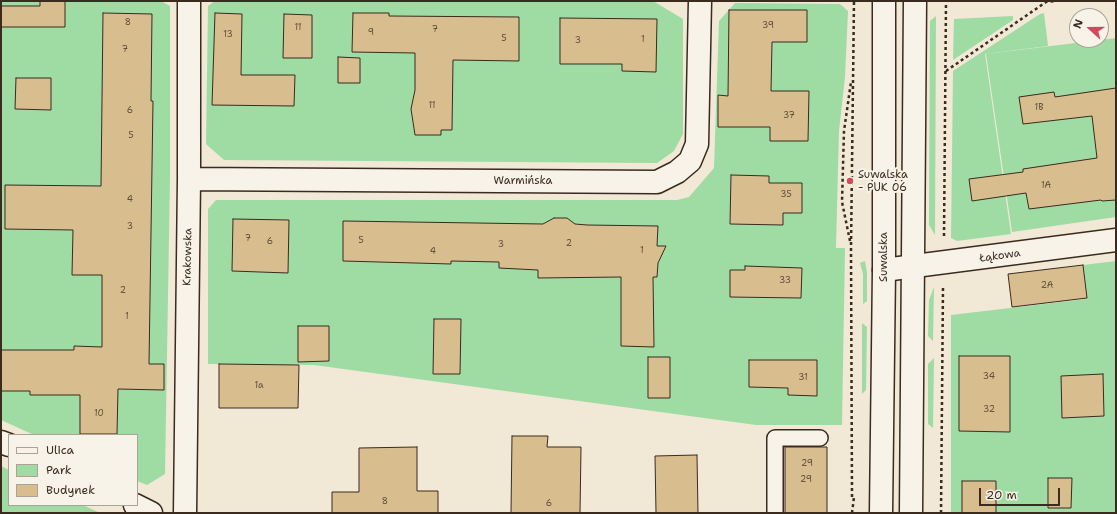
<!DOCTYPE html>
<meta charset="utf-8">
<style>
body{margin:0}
#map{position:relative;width:1117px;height:514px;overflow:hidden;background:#f1e8d6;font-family:"Shantell Sans",sans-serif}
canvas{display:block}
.frame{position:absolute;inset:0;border:2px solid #3b2a1e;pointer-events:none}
.legend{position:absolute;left:8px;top:434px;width:130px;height:72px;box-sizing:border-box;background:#f7f3e8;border:1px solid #aca397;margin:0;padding:5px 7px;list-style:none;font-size:12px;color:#3b2a1e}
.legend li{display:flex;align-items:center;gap:8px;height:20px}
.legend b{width:20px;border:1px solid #aca397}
.north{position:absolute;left:1069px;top:8px;width:40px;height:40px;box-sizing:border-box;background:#f7f3e8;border:1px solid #aca397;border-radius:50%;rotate:291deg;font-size:11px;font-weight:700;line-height:16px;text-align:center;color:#3b2a1e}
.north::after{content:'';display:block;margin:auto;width:14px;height:18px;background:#d1495b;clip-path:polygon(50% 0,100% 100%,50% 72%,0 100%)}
.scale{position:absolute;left:979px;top:488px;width:81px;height:18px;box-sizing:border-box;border:2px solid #3b2a1e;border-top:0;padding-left:5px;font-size:12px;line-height:14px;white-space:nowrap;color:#3b2a1e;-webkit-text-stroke:3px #f7f3e8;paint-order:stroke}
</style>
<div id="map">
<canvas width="1117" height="514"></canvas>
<div class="frame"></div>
<ul class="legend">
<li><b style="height:5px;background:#f7f3e8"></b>Ulica</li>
<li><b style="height:11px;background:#9edca4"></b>Park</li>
<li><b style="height:11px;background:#d8be8e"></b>Budynek</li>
</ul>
<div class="north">N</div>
<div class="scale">20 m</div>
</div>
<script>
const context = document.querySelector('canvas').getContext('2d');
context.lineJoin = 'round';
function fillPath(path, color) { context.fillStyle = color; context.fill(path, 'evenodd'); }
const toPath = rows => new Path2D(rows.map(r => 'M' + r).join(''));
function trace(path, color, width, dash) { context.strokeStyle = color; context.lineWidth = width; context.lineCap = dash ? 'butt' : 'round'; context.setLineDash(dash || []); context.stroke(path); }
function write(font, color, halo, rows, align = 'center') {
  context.font = font + ' "Shantell Sans",sans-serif'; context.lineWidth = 4; context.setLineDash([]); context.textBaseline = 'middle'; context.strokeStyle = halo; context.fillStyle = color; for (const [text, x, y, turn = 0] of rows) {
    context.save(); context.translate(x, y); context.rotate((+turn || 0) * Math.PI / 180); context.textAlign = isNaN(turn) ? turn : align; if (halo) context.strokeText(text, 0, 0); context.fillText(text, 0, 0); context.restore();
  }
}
const green = toPath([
 [1,1,161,1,170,6,170,177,165,474,147,485,137,481,137,435,34,435,1,420],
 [215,1,653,1,683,19,683,134,674,151,657,163,224,160,206,144,208,6],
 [735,3,840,4,848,11,845,77,839,131,836,248,845,248,842,425,756,425,314,365,208,364,208,209,216,200,677,200,689,197,714,168,719,21],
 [1044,13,1048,46,985,54,1011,234,957,241,951,238,953,71,1040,14],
 [936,16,935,235,929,225,930,21],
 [1013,16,1013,20,953,60,954,19],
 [1116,38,1116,217,1012,232,986,54],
 [865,261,867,273,867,301,863,304,863,274,860,263],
 [1116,261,1116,513,951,513,951,315,1086,299,1083,265],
 [934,287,933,341,928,336,929,300],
 [862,323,867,327,866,390,862,394],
 [934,358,933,428,928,424,928,364],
 [1,466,9,470,9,505,83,505,100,513,1,513]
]);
const building = toPath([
 [40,1,65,1,65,27,1,27,1,6,40,6,40,1],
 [729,10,807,10,807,42,772,42,771,91,809,91,808,141,770,141,770,127,718,127,718,95,728,96,729,10],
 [103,13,152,14,151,101,153,101,149,364,164,364,164,390,118,389,117,434,80,434,80,395,30,395,30,391,1,391,1,350,74,350,74,346,102,347,102,275,72,275,73,230,5,229,5,185,101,186,103,13],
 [215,13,242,14,241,75,295,75,294,106,212,105,215,13],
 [353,13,389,13,389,16,519,17,519,61,453,60,452,130,441,130,441,135,415,135,411,109,415,90,415,53,352,52,353,13],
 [284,14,312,15,312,58,283,58,284,14],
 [560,18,657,19,656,72,622,71,622,64,560,64,560,18],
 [338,57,360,58,360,83,338,83,338,57],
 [16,78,51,78,51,110,15,109,16,78],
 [1116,88,1116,200,1102,201,1101,200,1029,209,1026,193,972,201,969,179,1023,172,1023,169,1097,158,1092,116,1023,124,1019,97,1054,92,1055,97,1116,88],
 [731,175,769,176,769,183,802,183,802,213,783,213,783,225,730,224,731,175],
 [554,218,567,218,575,224,587,225,658,226,657,246,666,246,658,263,657,277,653,277,654,347,621,346,621,277,538,278,538,270,499,268,499,262,451,261,451,264,343,261,343,221,543,224,554,218],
 [233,219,289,220,288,273,232,271,233,219],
 [1083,265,1087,298,1012,307,1008,274,1083,265],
 [745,266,802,268,801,298,730,297,730,270,745,270,745,266],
 [434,319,461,319,460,374,433,374,434,319],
 [298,326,329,326,329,361,298,362,298,326],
 [959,356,1010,356,1010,432,959,431,959,356],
 [648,357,670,357,670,398,648,398,648,357],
 [749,360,817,360,817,396,788,395,788,388,749,387,749,360],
 [219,364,299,365,298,408,219,408,219,364],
 [1103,374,1104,416,1062,418,1061,376,1103,374],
 [512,436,548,436,547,447,581,447,580,513,511,513,512,436],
 [417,447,417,491,438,491,438,513,332,513,332,492,359,492,359,448,417,447],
 [785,447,827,447,827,513,785,513,785,447],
 [697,455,698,513,656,513,655,456,697,455],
 [1048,478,1072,478,1071,508,1048,508,1048,478],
 [962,481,996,481,996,513,962,513,962,481]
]);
const path = toPath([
 [946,71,1046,2,1056,1],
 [944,236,946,1],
 [850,241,842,202,844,131,851,82],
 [852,497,851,248,854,1],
 [852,513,854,497],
 [941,513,943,287]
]);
const service = toPath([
 [775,513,775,438,820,438]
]);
const minor = toPath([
 [189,179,657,182,677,172,690,161,697,144,700,1],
 [884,270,1116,240],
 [1,442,9,445],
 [135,505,151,513],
 [185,513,189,179,189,1]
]);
const tertiary = toPath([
 [881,513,884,270,884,1],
 [911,513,915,1]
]);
const markers = [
 [850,181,4,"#d1495b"]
];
const numberNames = [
 ["8",128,23],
 ["39",768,26],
 ["11",298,28],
 ["7",435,30],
 ["9",371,33],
 ["13",228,35],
 ["5",504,39],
 ["1",643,40],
 ["3",578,41],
 ["7",125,50],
 ["11",432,106],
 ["1B",1039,108],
 ["6",130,111],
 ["37",789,116],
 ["5",131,136],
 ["1A",1046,186],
 ["35",786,195],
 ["4",130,200],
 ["3",130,227],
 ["7",248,239],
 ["5",361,241],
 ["6",270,242],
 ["2",569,244],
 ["3",501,245],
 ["1",642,251],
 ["4",433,252],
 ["33",785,281],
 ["2A",1047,286],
 ["2",123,291],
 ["1",127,317],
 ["34",989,377],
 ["31",803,378],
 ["1a",259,386],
 ["32",989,410],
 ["10",99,414],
 ["29",807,464],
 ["29",806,480],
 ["8",385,502],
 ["6",549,504]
];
const poiNames = [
 ["Suwalska",858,175],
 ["- PUK 06",858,188]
];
const streetNames = [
 ["Warmińska",523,181],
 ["Łąkowa",1000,256,-8],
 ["Krakowska",188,257,-89],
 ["Suwalska",884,257,-90]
];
fillPath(green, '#9edca4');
fillPath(building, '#d8be8e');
trace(building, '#3b2a1e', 1);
trace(service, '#3b2a1e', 18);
trace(minor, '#3b2a1e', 25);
trace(tertiary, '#3b2a1e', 25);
trace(path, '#3b2a1e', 2.5, [3, 3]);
trace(service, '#f7f3e8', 15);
trace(minor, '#f7f3e8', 22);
trace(tertiary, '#f7f3e8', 22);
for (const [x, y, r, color] of markers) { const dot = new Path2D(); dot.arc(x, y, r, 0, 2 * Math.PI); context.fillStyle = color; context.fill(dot); trace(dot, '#f7f3e8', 1.5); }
write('9px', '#624f3a', null, numberNames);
write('11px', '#3b2a1e', '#f7f3e8', poiNames, 'left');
write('11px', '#3b2a1e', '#f7f3e8', streetNames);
</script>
